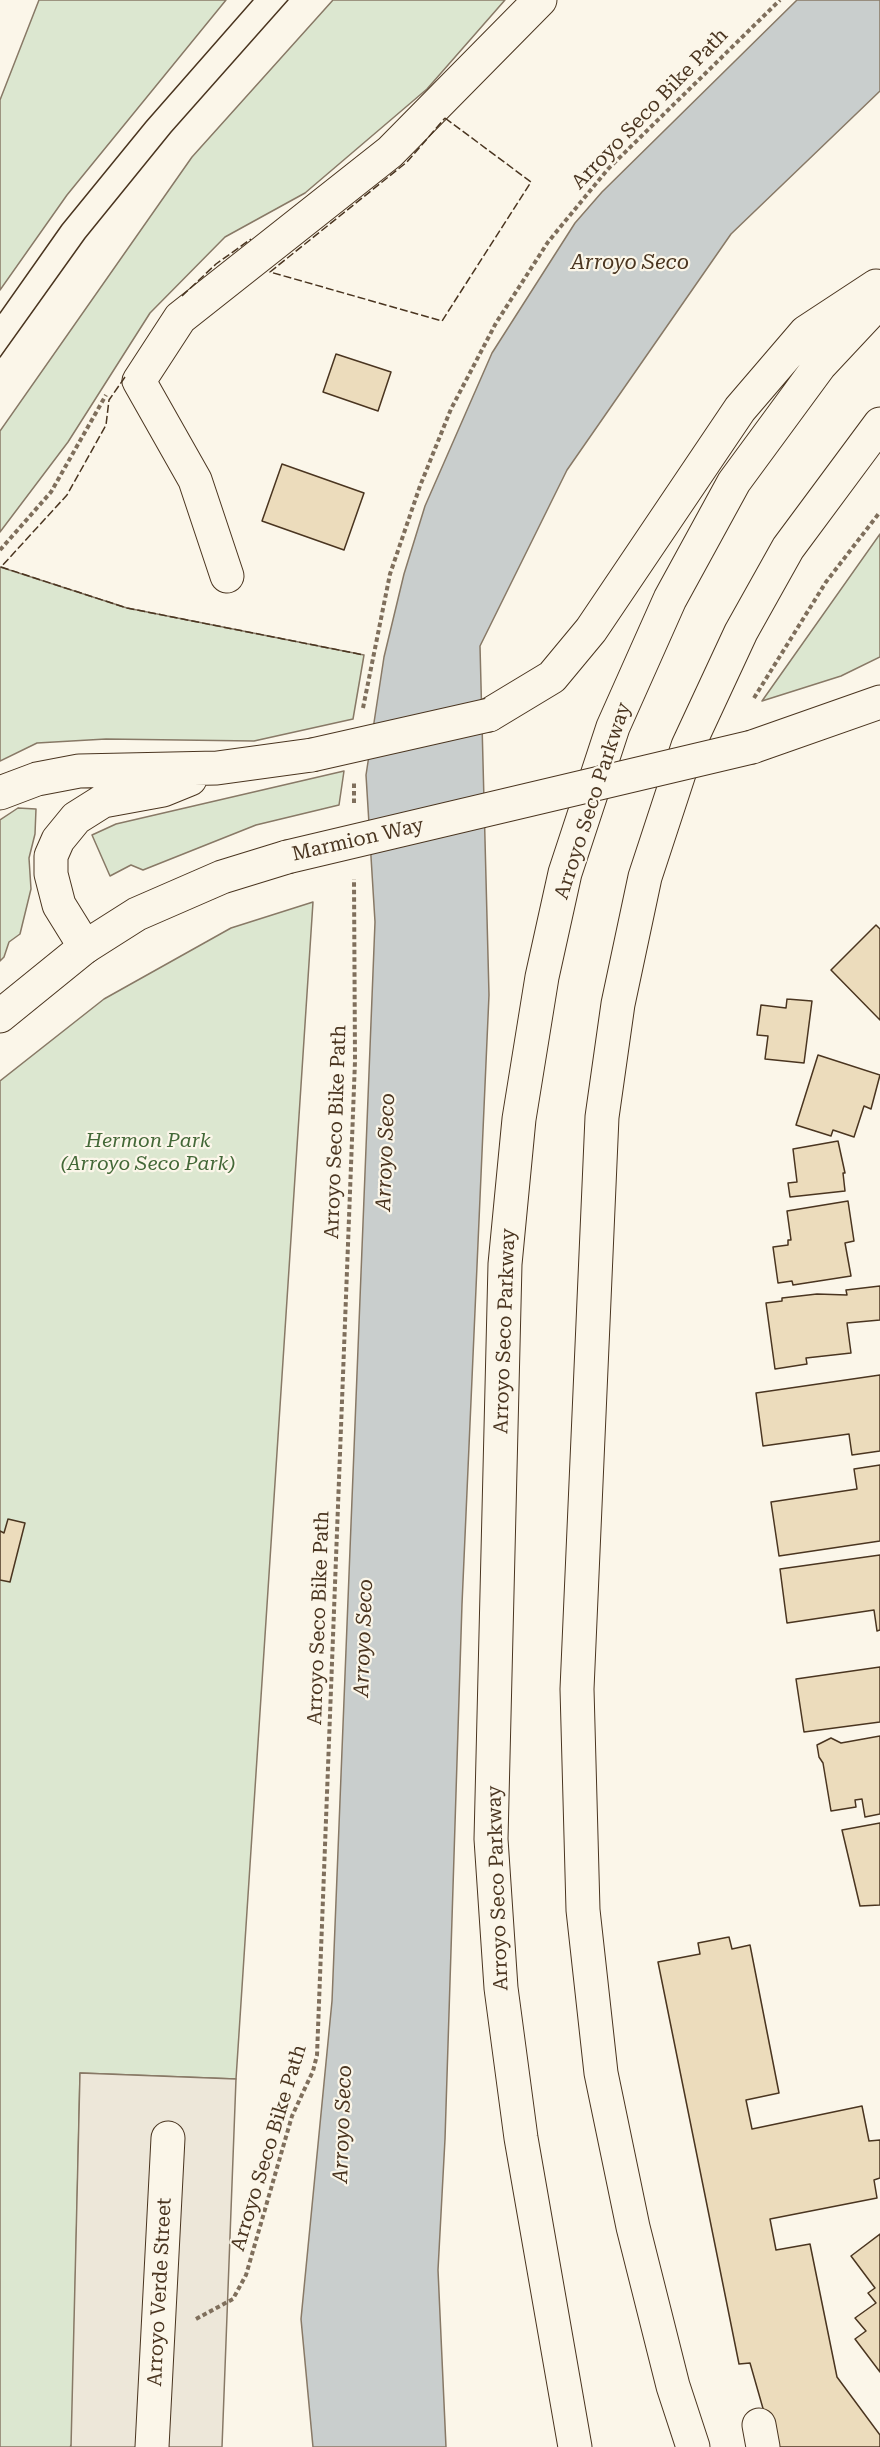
<!DOCTYPE html>
<style>
body{margin:0}
canvas{display:block;background:#fbf6e9}
</style>
<canvas width="880" height="2447"></canvas>
<script>
const context = document.querySelector('canvas').getContext('2d');
context.lineJoin = 'round';
function fillPath(path, color) { context.fillStyle = color; context.fill(path, 'evenodd'); }
const toPath = rows => new Path2D(rows.map(r => 'M' + r).join(''));
function trace(path, color, width, dash) { context.strokeStyle = color; context.lineWidth = width; context.lineCap = dash ? 'butt' : 'round'; context.setLineDash(dash || []); context.stroke(path); }
function write(font, color, halo, rows, align = 'center') {
  context.font = font + ' "Roboto Serif",serif'; context.lineWidth = 4.5; context.setLineDash([]); context.textBaseline = 'middle'; context.strokeStyle = halo; context.fillStyle = color; for (const [text, x, y, turn = 0] of rows) {
    context.save(); context.translate(x, y); context.rotate((+turn || 0) * Math.PI / 180); context.textAlign = isNaN(turn) ? turn : align; if (halo) context.strokeText(text, 0, 0); context.fillText(text, 0, 0); context.restore();
  }
}
const green = toPath([
 [39,0,226,0,67,195,0,290,0,100,39,0],
 [333,0,505,0,427,89,305,193,225,237,150,313,68,442,0,532,0,431,192,157,333,0],
 [880,534,880,657,841,676,762,701,880,534],
 [0,567,127,608,364,655,353,719,254,741,106,739,37,743,0,761,0,567],
 [344,771,339,805,256,825,143,870,131,865,110,876,92,835,116,824,344,771],
 [18,808,36,809,35,834,29,858,31,889,20,934,9,942,4,957,0,961,0,820,18,808],
 [313,902,236,2079,80,2073,72,2444,70,2447,0,2447,0,1081,104,999,231,928,313,902]
]);
const parking = toPath([
 [80,2073,236,2079,222,2447,71,2447,80,2073]
]);
const water = toPath([
 [797,0,880,0,880,91,731,234,567,470,480,646,489,995,462,1604,445,2139,438,2270,446,2447,313,2447,301,2319,332,2001,375,922,366,775,384,657,404,574,425,506,492,353,575,223,602,192,797,0]
]);
const building = toPath([
 [336,354,391,372,378,411,323,392,336,354],
 [282,464,364,493,344,550,262,521,282,464],
 [876,925,880,929,880,1020,831,970,876,925],
 [787,999,812,1001,804,1063,765,1059,768,1036,757,1035,761,1005,786,1008,787,999],
 [818,1055,880,1075,871,1109,864,1106,854,1137,833,1130,831,1136,796,1125,818,1055],
 [838,1141,845,1173,843,1173,845,1191,790,1197,788,1183,797,1182,793,1149,838,1141],
 [848,1201,854,1241,845,1243,851,1276,793,1285,792,1281,778,1283,773,1247,788,1245,788,1240,791,1240,787,1211,848,1201],
 [880,1286,880,1320,847,1323,851,1353,806,1358,807,1364,775,1369,766,1303,782,1301,782,1298,817,1294,847,1295,846,1290,880,1286],
 [880,1375,880,1451,852,1455,849,1434,763,1446,756,1393,880,1375],
 [880,1465,880,1541,779,1556,771,1502,857,1489,854,1469,880,1465],
 [8,1519,25,1523,10,1582,0,1580,0,1531,4,1533,8,1519],
 [880,1555,880,1630,877,1631,874,1610,787,1623,780,1569,880,1555],
 [880,1667,880,1722,804,1732,796,1679,880,1667],
 [880,1736,880,1814,865,1817,862,1799,855,1800,856,1807,831,1811,823,1763,819,1757,817,1745,831,1738,841,1743,880,1736],
 [880,1823,880,1905,860,1906,842,1830,880,1823],
 [729,1937,732,1949,750,1945,779,2093,746,2100,752,2129,862,2106,869,2141,880,2140,880,2178,874,2180,877,2198,770,2219,776,2250,810,2244,837,2377,880,2435,880,2447,774,2447,750,2363,739,2364,658,1962,700,1954,698,1943,729,1937],
 [880,2234,880,2372,855,2339,866,2331,855,2318,876,2303,868,2293,875,2288,851,2256,880,2234]
]);
const path = toPath([
 [0,550,51,492,106,395],
 [754,698,826,582,880,512],
 [363,708,390,574,420,486,451,409,496,323,548,242,608,169,780,0],
 [354,803,354,783],
 [196,2319,233,2299,246,2275,292,2116,313,2071,317,2055,355,1061,354,879]
]);
const minor = toPath([
 [227,576,195,480,139,381,180,318,390,152,540,0],
 [752,747,880,702],
 [0,1016,85,947,137,914,222,877,287,857],
 [759,2425,763,2447],
 [152,2447,168,2138]
]);
const highway = toPath([
 [489,715,552,677,591,630,740,409,806,332,876,286],
 [0,793,37,779,79,771,217,768,312,755],
 [85,947,59,905,51,874,51,856,58,840,76,818,103,801,163,790,190,779],
 [575,2447,521,2138,501,1988,491,1839,505,1264,519,1119,542,977,565,873,613,727,670,599,734,482,820,365,880,301],
 [693,2447,673,2386,633,2227,601,2073,583,1910,577,1689,602,1117,618,1004,645,877,688,746,741,632,788,548,880,424]
]);
const tram = toPath([
 [0,313,62,225,146,122,253,0],
 [0,357,85,238,171,132,288,0]
]);
const minorBridge = toPath([
 [287,857,752,747]
]);
const highwayBridge = toPath([
 [312,755,489,715]
]);
const fence = toPath([
 [445,118,531,182,442,321,270,272,407,162,445,118],
 [182,296,216,264,251,239],
 [125,377,109,400,106,425,67,495,1,567,127,608,364,655]
]);
const streetNames = [
 ["Arroyo Seco Bike Path",650,109,-46],
 ["Arroyo Seco Parkway",593,801,-72],
 ["Marmion Way",358,840,-13],
 ["Arroyo Seco Bike Path",336,1132,-88],
 ["Arroyo Seco Parkway",505,1331,-88],
 ["Arroyo Seco Bike Path",319,1618,-88],
 ["Arroyo Seco Parkway",498,1888,-92],
 ["Arroyo Seco Bike Path",269,2148,-73],
 ["Arroyo Verde Street",160,2292,-87]
];
const parkNames = [
 ["Hermon Park",148,1141],
 ["(Arroyo Seco Park)",148,1164]
];
const waterNames = [
 ["Arroyo Seco",630,263],
 ["Arroyo Seco",386,1152,-88],
 ["Arroyo Seco",364,1638,-88],
 ["Arroyo Seco",343,2124,-88]
];
fillPath(green, '#dce7d0');
trace(green, '#887966', 1.5);
fillPath(parking, '#ede7d9');
trace(parking, '#887966', 1.5);
fillPath(water, '#c9cecd');
trace(water, '#887966', 1.5);
fillPath(building, '#ecdcbc');
trace(building, '#4a3520', 1.5);
trace(minor, '#4a3520', 35);
trace(highway, '#4a3520', 35);
trace(path, '#7f6f5c', 4, [4.5, 3]);
trace(minor, '#fbf6e9', 33);
trace(highway, '#fbf6e9', 33);
trace(tram, '#4a3520', 1.5);
trace(minorBridge, '#4a3520', 35, []);
trace(highwayBridge, '#4a3520', 35, []);
trace(minorBridge, '#fbf6e9', 33);
trace(highwayBridge, '#fbf6e9', 33);
trace(fence, '#4a3520', 1.5, [8, 3]);
write('20px', '#4a3520', '#fbf6e9', streetNames);
write('italic 20px', '#436837', '#fbf6e9', parkNames);
write('italic 21px', '#4a3520', '#fbf6e9', waterNames);
</script>
